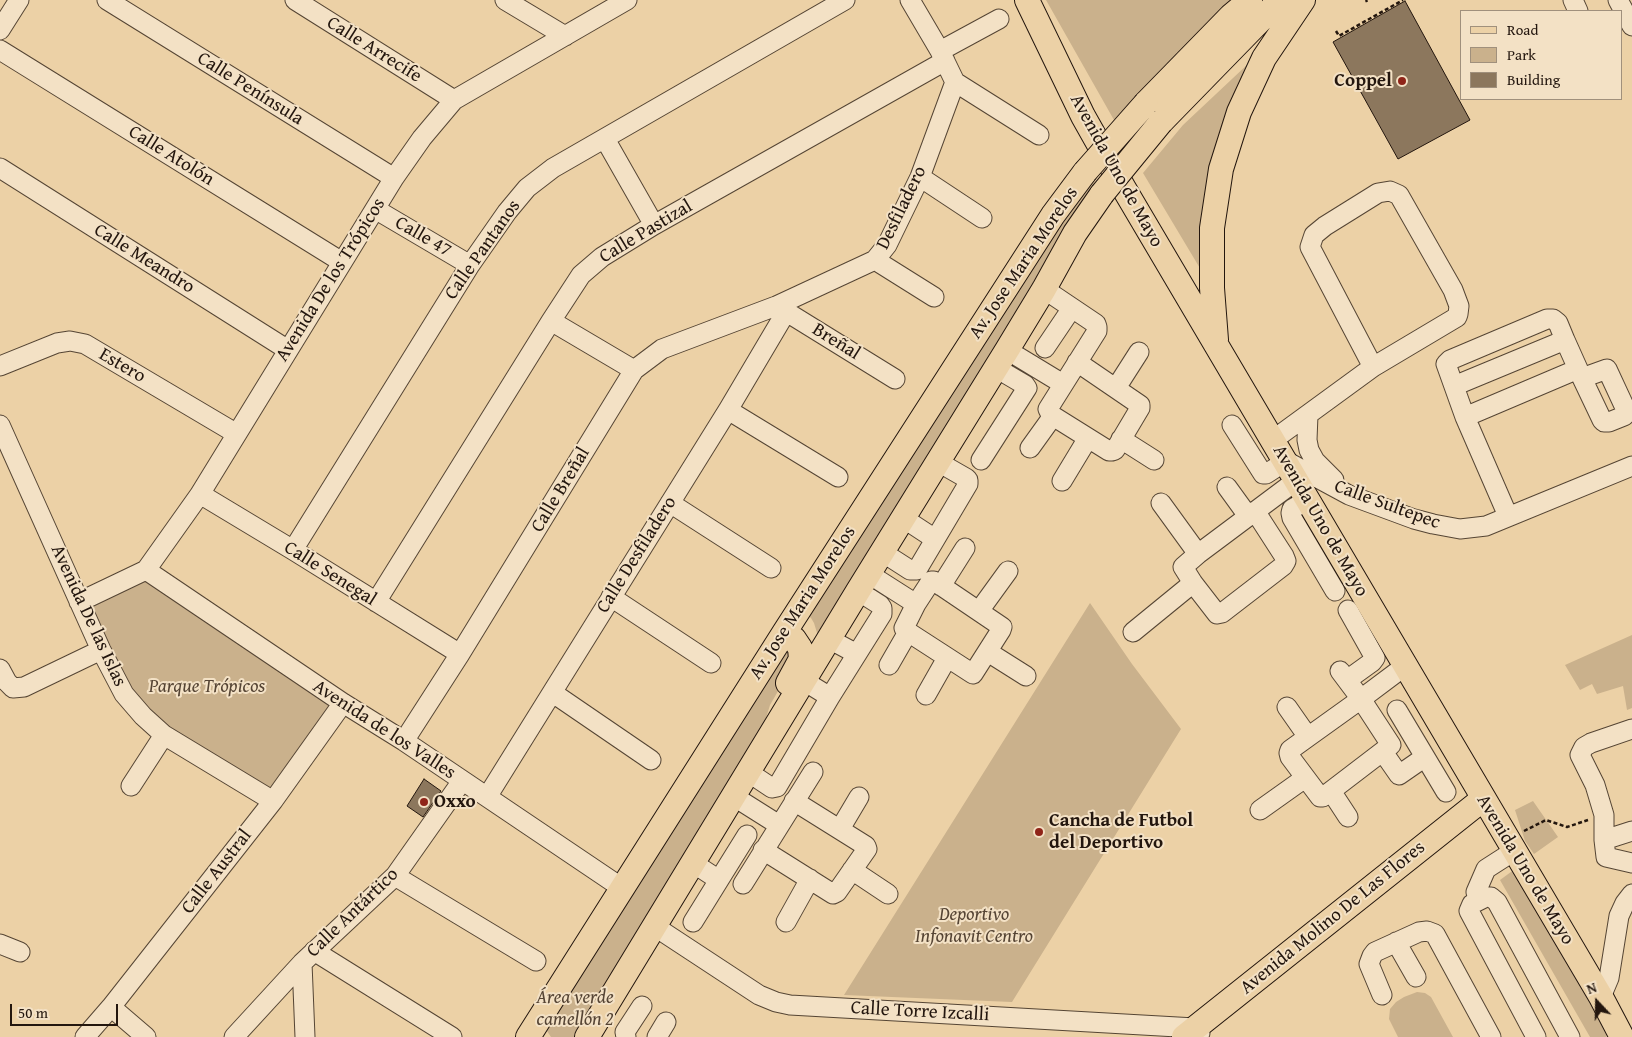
<!DOCTYPE html>
<meta charset="utf-8">
<style>
body{margin:0}
#map{position:relative;width:1632px;height:1037px;overflow:hidden;background:#ecd1a6;font-family:"Gentium Book Plus",serif}
canvas{display:block}
.legend{position:absolute;left:1460px;top:10px;width:162px;height:90px;box-sizing:border-box;background:#f3e1c5;border:1px solid #a0907c;margin:0;padding:6px 9px;list-style:none;font-size:15px;color:#23160e}
.legend li{display:flex;align-items:center;gap:10px;height:25px}
.legend b{width:25px;border:1px solid #a0907c}
.north{position:absolute;left:1572px;top:977px;width:50px;height:50px;-webkit-text-stroke:4px #f3e1c5;paint-order:stroke;rotate:339deg;font-size:14px;font-weight:700;line-height:20px;text-align:center;color:#23160e}
.north::after{content:'';display:block;margin:auto;width:18px;height:22px;background:#23160e;clip-path:polygon(50% 0,100% 100%,50% 72%,0 100%)}
.scale{position:absolute;left:10px;top:1004px;width:108px;height:22px;box-sizing:border-box;border:2px solid #23160e;border-top:0;padding-left:6px;font-size:15px;line-height:18px;white-space:nowrap;color:#23160e;-webkit-text-stroke:4px #f3e1c5;paint-order:stroke}
</style>
<div id="map">
<canvas width="1632" height="1037"></canvas>
<ul class="legend">
<li><b style="height:6px;background:#ecd1a6"></b>Road</li>
<li><b style="height:14px;background:#cab18c"></b>Park</li>
<li><b style="height:14px;background:#8c775d"></b>Building</li>
</ul>
<div class="north">N</div>
<div class="scale">50 m</div>
</div>
<script>
const context = document.querySelector('canvas').getContext('2d');
context.lineJoin = 'round';
function fillPath(path, color) { context.fillStyle = color; context.fill(path, 'evenodd'); }
const toPath = rows => new Path2D(rows.map(r => 'M' + r).join(''));
function trace(path, color, width, dash) { context.strokeStyle = color; context.lineWidth = width; context.lineCap = dash ? 'butt' : 'round'; context.setLineDash(dash || []); context.stroke(path); }
function write(font, color, halo, rows, align = 'center') {
  context.font = font + ' "Gentium Book Plus",serif'; context.lineWidth = 4; context.setLineDash([]); context.textBaseline = 'middle'; context.strokeStyle = halo; context.fillStyle = color; for (const [text, x, y, turn = 0] of rows) {
    context.save(); context.translate(x, y); context.rotate((+turn || 0) * Math.PI / 180); context.textAlign = isNaN(turn) ? turn : align; if (halo) context.strokeText(text, 0, 0); context.fillText(text, 0, 0); context.restore();
  }
}
const green = toPath([
 [1046,0,1234,0,1114,120],
 [1265,48,1258,61,1207,280,1143,173,1183,125],
 [1098,170,1098,176,1066,236,818,636,814,623,811,618,804,612,901,459],
 [147,573,341,704,274,798,165,733,124,692,82,604],
 [1090,603,1132,664,1181,729,1012,1002,844,995],
 [1632,635,1632,708,1627,710,1623,686,1597,694,1592,684,1580,690,1565,665],
 [789,645,794,649,781,686,770,705,763,728,580,1037,551,1037,547,1031,545,1022],
 [1533,801,1558,837,1534,854,1525,841,1515,810],
 [1515,869,1608,1034,1606,1037,1590,1037,1500,880],
 [1417,992,1425,993,1431,997,1453,1037,1398,1037,1389,1019,1390,1009,1396,1002,1404,997]
]);
const building = toPath([
 [1405,1,1470,120,1398,159,1333,42,1405,1],
 [424,779,441,791,423,817,407,806,424,779]
]);
const path = toPath([
 [1366,0,1367,2],
 [1336,31,1339,36,1403,0],
 [1524,831,1546,820,1567,827,1588,820]
]);
const minor = toPath([
 [107,0,394,178],
 [295,0,454,100],
 [505,0,565,36],
 [910,0,940,51,955,82,1039,135],
 [1573,0,1578,11],
 [1618,0,1632,26],
 [0,30,19,0],
 [0,50,342,262],
 [940,51,999,19],
 [605,139,654,225],
 [0,168,288,350],
 [920,177,982,218],
 [375,209,470,265],
 [875,260,934,297],
 [1044,289,1096,324,1097,327,1097,331,1048,409,1050,413,1053,416,1109,451,1112,451,1115,450,1140,408,1140,405,1077,362],
 [777,306,895,379],
 [551,321,634,370],
 [1045,348,1072,308],
 [1007,350,1063,384],
 [0,366,57,343,70,341,85,344,237,434],
 [1578,369,1582,378,1602,420,1604,422,1609,422,1624,416,1626,414,1626,410,1607,369,1582,378],
 [1454,386,1565,340,1578,369,1465,417],
 [1116,388,1139,352],
 [728,410,838,477],
 [1308,415,1307,440,1309,450,1315,461,1334,480],
 [0,425,101,650,124,694,143,716,164,735,273,801],
 [1232,425,1263,474,1266,474,1286,461,1349,495,1414,519,1433,524,1460,529,1486,526,1632,466],
 [1121,439,1154,460],
 [1273,440,1373,367,1457,317,1458,314,1459,306,1453,290,1399,195,1390,191,1378,193,1325,226,1314,235,1310,247,1373,367],
 [1030,448,1053,416],
 [981,460,1027,388,1025,385,996,368],
 [1062,481,1088,438],
 [1227,487,1248,516],
 [200,494,293,550,460,654],
 [1308,500,1292,509,1291,513,1292,518,1335,591],
 [670,503,771,568],
 [1161,503,1198,554],
 [1255,511,1284,556,1286,561,1283,566,1222,613,1217,614,1193,583,1183,567,1198,554,1297,480],
 [1508,516,1465,417,1446,364,1450,360,1547,319,1553,319,1558,323,1565,340],
 [903,518,935,539],
 [293,550,470,265,507,212,527,188,553,168,845,0],
 [882,552,910,570,917,570,968,484,968,480,966,478,938,462],
 [146,570,343,703,404,741,622,888],
 [869,574,916,604],
 [931,581,934,581,1002,627,1001,630,973,674,905,630,904,628,916,604,931,581],
 [941,586,965,548],
 [611,597,711,663],
 [79,602,146,570,200,494,394,178,422,138,454,100,627,0],
 [376,602,551,321,581,275,602,257,654,225,945,61],
 [979,611,1008,571],
 [1133,632,1193,583],
 [829,639,857,654],
 [988,652,1026,676],
 [889,665,908,632],
 [0,669,7,682,13,688,24,687,101,650],
 [1340,671,1361,699,1391,745,1323,797,1320,797,1290,757,1289,753,1290,750,1308,737,1361,699,1405,666],
 [1347,680,1372,662,1375,658,1348,610],
 [804,681,830,697],
 [553,693,651,760],
 [926,695,947,658],
 [1287,707,1308,737],
 [1397,710,1446,792],
 [1632,729,1591,743,1584,747,1580,755,1595,785,1604,815,1604,840,1606,857,1632,863],
 [404,741,460,654,634,370,662,349,776,306,875,260,887,245,920,177,955,82],
 [1383,752,1399,775,1425,757],
 [748,772,772,788,777,787,830,697,882,614,882,608,880,605,858,591],
 [131,786,164,735],
 [1331,791,1348,817],
 [733,796,779,825],
 [487,797,728,410,786,312],
 [1260,810,1305,778],
 [840,829,859,797],
 [1604,840,1632,831],
 [763,850,833,894,837,892,867,849,866,846,794,801],
 [693,863,719,880,747,835],
 [852,870,888,894],
 [395,876,536,961],
 [743,884,813,772],
 [1478,900,1476,892,1486,869,1514,851],
 [693,922,719,880],
 [786,922,810,879],
 [654,926,759,995,776,1002,790,1005,1195,1028,1200,1033],
 [1396,942,1416,977],
 [0,944,20,952],
 [314,951,452,1037],
 [302,963,305,1037],
 [1382,995,1369,964,1372,956,1375,952,1419,932,1427,931,1435,934,1491,1037],
 [1601,997,1609,978,1619,916,1625,903,1632,894],
 [111,1007,146,1037],
 [85,1037,111,1007,273,801,343,703],
 [234,1037,302,963,395,876,462,781],
 [626,1037,625,1032,642,1006],
 [657,1037,666,1022],
 [1536,1037,1469,911,1472,904,1486,897,1491,897,1497,902,1570,1037]
]);
const major = toPath([
 [1027,0,1083,116,1123,187,1601,997,1622,1037],
 [1146,103,1231,16,1250,0],
 [1161,122,1280,0],
 [1216,340,1212,288,1212,228,1221,169,1239,112,1264,58,1303,0],
 [784,633,794,639,800,648,801,659,788,683],
 [528,1037,784,633,1053,215,1085,172],
 [587,1037,858,591,1007,350,1044,289,1075,233,1102,194],
 [1184,1037,1483,799]
]);
const majorBridge = toPath([
 [1085,172,1146,103],
 [1102,194,1161,122]
]);
const markers = [
 [1402,81,5,"#8f2418"],
 [424,802,5,"#8f2418"],
 [1039,832,5,"#8f2418"]
];
const streetNames = [
 ["Calle Arrecife",374,50,32],
 ["Calle Península",250,89,32],
 ["Calle Atolón",171,156,32],
 ["Avenida Uno de Mayo",1116,171,61],
 ["Desfiladero",902,208,-64],
 ["Calle Pastizal",646,232,-31],
 ["Calle 47",423,237,30],
 ["Calle Pantanos",483,250,-55],
 ["Calle Meandro",144,259,32],
 ["Av. Jose Maria Morelos",1024,263,-56],
 ["Avenida De los Trópicos",331,280,-58],
 ["Breñal",836,342,32],
 ["Estero",122,366,30],
 ["Calle Breñal",561,490,-59],
 ["Calle Sultepec",1387,505,20],
 ["Avenida Uno de Mayo",1320,521,60],
 ["Calle Desfiladero",637,555,-58],
 ["Calle Senegal",330,574,32],
 ["Av. Jose Maria Morelos",803,603,-57],
 ["Avenida De las Islas",88,616,65],
 ["Avenida de los Valles",384,730,33],
 ["Avenida Uno de Mayo",1525,870,59],
 ["Calle Austral",217,872,-52],
 ["Calle Antártico",353,913,-44],
 ["Avenida Molino De Las Flores",1333,918,-39],
 ["Calle Torre Izcalli",920,1012,3]
];
const poiNames = [
 ["Coppel",1392,81,"right"],
 ["Oxxo",434,802],
 ["Cancha de Futbol",1049,821],
 ["del Deportivo",1049,843]
];
const parkNames = [
 ["Parque Trópicos",207,687],
 ["Deportivo",974,915],
 ["Infonavit Centro",974,937],
 ["Área verde",575,998],
 ["camellón 2",575,1020]
];
fillPath(green, '#cab18c');
fillPath(building, '#8c775d');
trace(building, '#23160e', 1);
trace(minor, '#554534', 21);
trace(major, '#23160e', 26);
trace(path, '#23160e', 2.5, [4, 2.5]);
trace(minor, '#f3e1c5', 19);
trace(major, '#ecd1a6', 24);
trace(majorBridge, '#23160e', 26, []);
trace(majorBridge, '#ecd1a6', 24);
for (const [x, y, r, color] of markers) { const dot = new Path2D(); dot.arc(x, y, r, 0, 2 * Math.PI); context.fillStyle = color; context.fill(dot); trace(dot, '#f3e1c5', 2); }
write('19px', '#23160e', '#f3e1c5', streetNames);
write('bold 19px', '#23160e', '#f3e1c5', poiNames, 'left');
write('italic 19px', '#554434', '#f3e1c5', parkNames);
</script>
